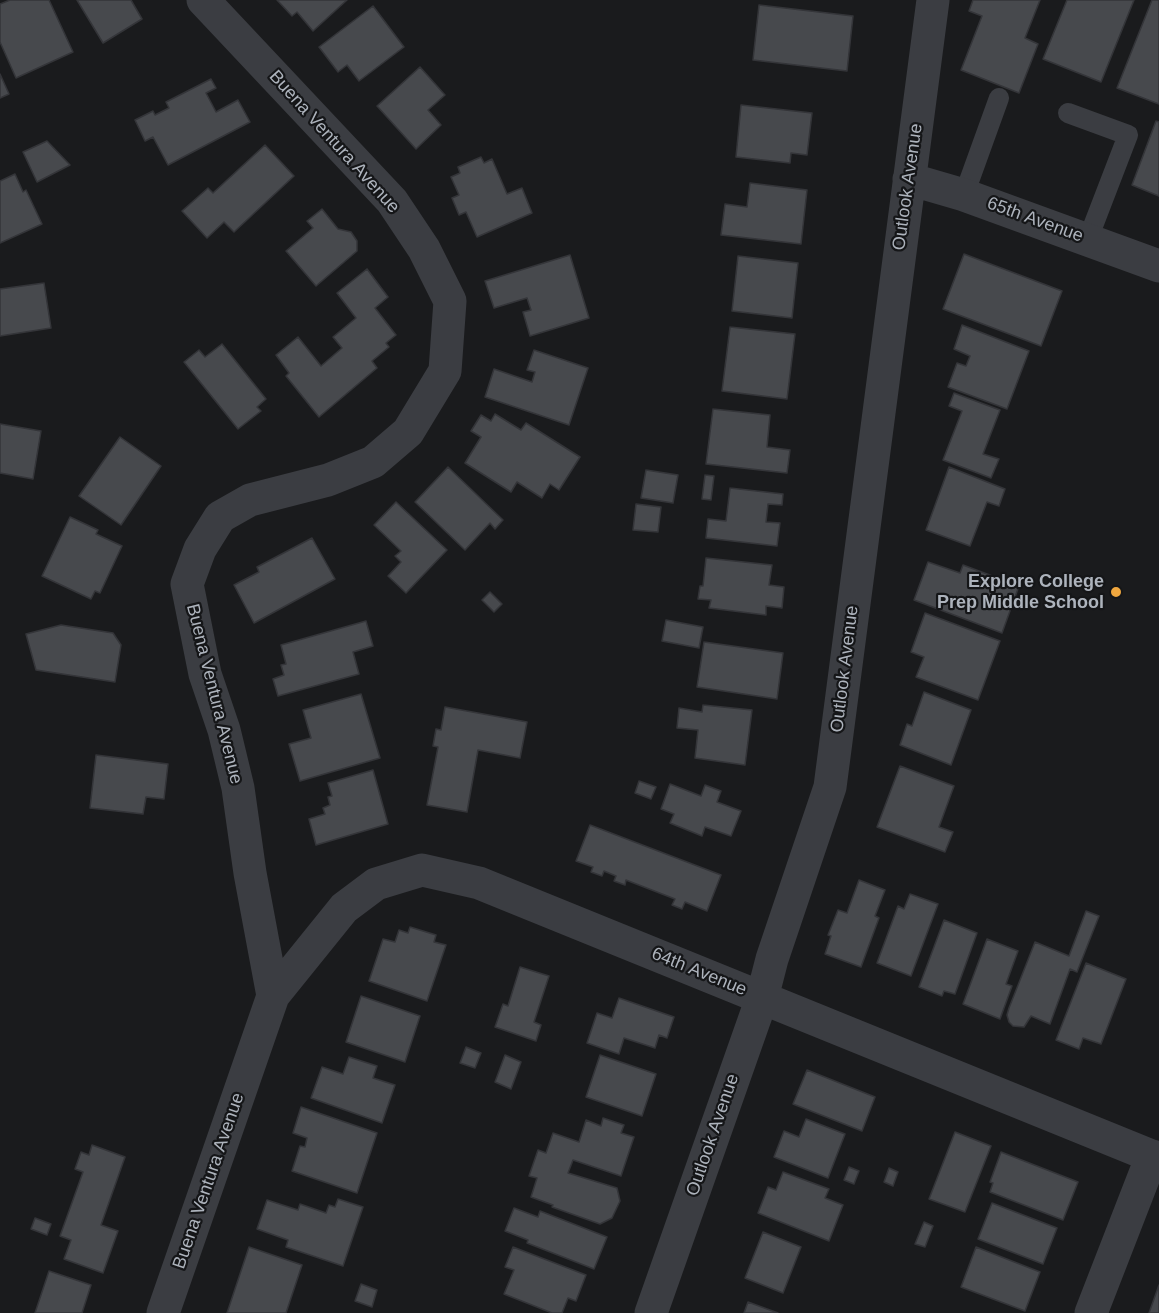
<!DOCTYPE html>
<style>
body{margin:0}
canvas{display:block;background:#1a1b1d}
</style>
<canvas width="1159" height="1313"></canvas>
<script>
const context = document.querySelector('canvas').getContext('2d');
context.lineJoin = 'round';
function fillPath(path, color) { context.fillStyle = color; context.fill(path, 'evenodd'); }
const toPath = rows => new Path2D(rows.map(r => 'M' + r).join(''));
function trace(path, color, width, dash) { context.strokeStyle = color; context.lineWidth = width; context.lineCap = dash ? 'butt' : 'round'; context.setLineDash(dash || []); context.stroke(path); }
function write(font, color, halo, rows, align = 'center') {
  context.font = font + ' Arial,sans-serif'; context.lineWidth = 4.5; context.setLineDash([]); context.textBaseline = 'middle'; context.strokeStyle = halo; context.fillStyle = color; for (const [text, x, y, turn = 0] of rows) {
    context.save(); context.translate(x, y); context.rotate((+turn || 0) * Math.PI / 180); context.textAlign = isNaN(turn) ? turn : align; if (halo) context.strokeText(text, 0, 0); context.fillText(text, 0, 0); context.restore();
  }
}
const building = toPath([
 [10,0,49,0,73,52,16,78,0,42,0,4,10,0],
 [77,0,131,0,142,19,103,43,77,0],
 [277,0,347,0,313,31,297,12,292,16,277,0],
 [973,0,1040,0,1025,38,1038,44,1019,93,961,70,982,16,969,11,973,0],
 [1067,0,1134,0,1101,82,1043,59,1067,0],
 [1152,0,1159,0,1159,104,1117,88,1152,0],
 [759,5,853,16,847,71,753,60,759,5],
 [373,6,404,47,359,81,347,65,338,72,319,47,373,6],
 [420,67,445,95,428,110,441,125,416,149,377,106,420,67],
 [0,74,9,94,0,98,0,74],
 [211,79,216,88,206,93,216,112,238,100,250,122,168,165,153,137,145,141,135,120,153,111,155,115,169,108,166,102,211,79],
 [741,105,812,113,807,155,791,153,790,163,736,157,741,105],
 [1156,121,1159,122,1159,196,1132,185,1156,121],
 [47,141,70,165,37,182,23,152,47,141],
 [265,145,294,176,234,232,224,222,207,238,182,211,208,188,213,193,265,145],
 [481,157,484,163,492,159,507,194,522,188,532,213,477,237,466,212,459,215,452,198,459,195,451,177,460,173,458,167,481,157],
 [15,174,23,192,26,190,42,224,0,243,0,181,15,174],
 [750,183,807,190,801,244,721,235,725,204,747,207,750,183],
 [322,209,338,229,351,232,357,241,357,251,316,286,286,251,313,228,307,221,322,209],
 [964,254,1062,291,1041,346,943,309,964,254],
 [570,255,589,318,530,336,523,312,531,310,527,298,494,308,485,281,570,255],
 [738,256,798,263,792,318,732,311,738,256],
 [367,269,388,297,375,308,396,335,386,343,389,347,372,361,377,368,319,417,286,376,289,373,276,355,298,337,321,366,342,348,333,337,356,318,337,293,367,269],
 [44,283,51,328,0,336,0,289,44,283],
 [962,325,1029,351,1007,409,948,387,957,363,966,366,970,356,954,349,962,325],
 [730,327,795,334,787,399,722,391,730,327],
 [222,344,266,399,257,407,261,411,238,429,184,362,199,350,205,357,222,344],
 [534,350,588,368,569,425,485,397,494,369,532,382,535,372,527,370,534,350],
 [954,393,1000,410,983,454,999,459,991,478,943,460,962,411,949,406,954,393],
 [713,409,770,415,767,447,790,450,787,473,706,464,713,409],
 [495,414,521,430,526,423,580,457,559,490,550,484,542,498,517,482,511,492,465,463,481,437,471,431,481,415,491,421,495,414],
 [0,424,41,431,33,479,0,473,0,424],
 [120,437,161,466,121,525,79,496,120,437],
 [448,467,503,520,495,529,490,523,465,550,415,502,448,467],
 [949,467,1005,489,999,506,987,502,970,546,926,530,949,467],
 [646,470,678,475,673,503,641,498,646,470],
 [705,475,714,476,711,500,702,499,705,475],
 [730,488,783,494,782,505,768,504,766,522,780,523,777,546,706,538,708,519,726,521,730,488],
 [396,502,447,550,406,593,388,576,401,562,395,556,401,551,374,525,396,502],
 [636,504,661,507,658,532,633,530,636,504],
 [70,517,98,530,96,534,122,546,100,593,95,591,91,599,42,576,70,517],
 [312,538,335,579,254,623,234,585,259,572,257,567,312,538],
 [706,558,772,565,769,585,784,587,782,608,766,606,766,615,709,608,711,600,698,599,700,586,703,586,706,558],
 [928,562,960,573,963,565,1019,586,1002,633,914,600,928,562],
 [490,592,502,604,494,612,482,600,490,592],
 [925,613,1000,641,978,700,916,677,924,657,911,652,925,613],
 [666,620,703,627,699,648,662,641,666,620],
 [366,621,373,646,353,652,359,674,278,696,273,679,284,675,281,665,286,664,281,645,366,621],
 [61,625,113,633,121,645,115,682,36,670,26,634,61,625],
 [704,642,783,653,777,699,697,687,704,642],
 [924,692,971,710,951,765,900,745,907,724,912,726,924,692],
 [361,694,380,758,300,781,289,744,311,738,303,710,361,694],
 [703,705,752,710,745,765,695,758,698,730,677,728,679,708,702,712,703,705],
 [445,707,527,722,520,758,478,750,467,812,427,805,438,747,433,746,436,729,441,730,445,707],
 [96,755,168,764,164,799,146,797,143,814,90,808,96,755],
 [900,766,954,786,939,827,953,832,945,852,877,827,900,766],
 [373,770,388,824,316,845,309,819,325,814,323,808,330,805,328,797,332,796,328,783,373,770],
 [639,781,656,787,651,799,635,793,639,781],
 [670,784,701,796,705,785,721,791,717,802,741,811,731,836,705,827,702,836,670,823,674,814,661,809,670,784],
 [590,825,721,875,707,911,685,902,682,909,672,905,675,899,626,880,625,885,614,881,616,876,604,871,602,876,591,872,593,867,576,861,590,825],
 [859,880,885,890,875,916,879,918,861,967,825,954,831,936,828,935,838,910,847,913,859,880],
 [910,894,938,904,911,976,877,963,898,906,904,909,910,894],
 [1086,911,1099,916,1077,972,1070,969,1050,1024,1031,1016,1024,1027,1013,1026,1009,1022,1007,1015,1009,1008,1035,942,1069,956,1086,911],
 [944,920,977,933,955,994,944,991,942,996,919,987,944,920],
 [410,927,436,935,434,942,446,945,427,1001,369,981,383,939,395,942,399,930,408,933,410,927],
 [987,939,1018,951,1006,984,1012,986,1000,1019,963,1004,987,939],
 [1086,963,1126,979,1101,1044,1083,1038,1079,1049,1056,1040,1086,963],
 [520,967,549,976,534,1022,541,1025,536,1041,495,1027,503,1004,508,1006,520,967],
 [361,996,420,1016,405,1062,346,1042,361,996],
 [619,998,674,1017,667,1038,659,1035,655,1048,624,1038,619,1054,587,1043,597,1013,612,1018,619,998],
 [466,1047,481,1053,475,1068,460,1063,466,1047],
 [505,1055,521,1062,511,1089,495,1082,505,1055],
 [600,1055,656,1074,642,1116,586,1097,600,1055],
 [349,1057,377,1066,373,1078,395,1085,382,1123,311,1098,322,1067,343,1074,349,1057],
 [807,1070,875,1097,862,1131,793,1104,807,1070],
 [301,1107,377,1133,357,1193,292,1171,300,1146,305,1147,307,1138,293,1133,301,1107],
 [603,1118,624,1125,621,1133,634,1137,621,1176,573,1160,568,1173,617,1188,620,1201,612,1218,600,1224,552,1207,553,1205,531,1197,537,1178,529,1176,538,1150,546,1153,553,1133,579,1142,586,1120,601,1126,603,1118],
 [806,1119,845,1134,828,1178,774,1157,784,1131,799,1137,806,1119],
 [955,1132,991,1146,965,1212,929,1199,955,1132],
 [92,1145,125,1157,101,1225,118,1231,103,1273,64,1259,71,1240,60,1236,83,1172,75,1169,81,1152,89,1155,92,1145],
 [1001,1152,1078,1182,1063,1220,990,1192,993,1183,990,1182,1001,1152],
 [849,1167,859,1171,854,1184,844,1180,849,1167],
 [889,1168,898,1172,893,1186,884,1182,889,1168],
 [783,1172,829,1189,825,1198,843,1205,829,1241,758,1213,768,1187,776,1190,783,1172],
 [338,1199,363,1207,343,1266,286,1247,288,1240,257,1229,267,1200,298,1210,300,1204,326,1213,329,1205,335,1207,338,1199],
 [992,1203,1057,1228,1043,1264,978,1239,992,1203],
 [514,1208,538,1217,540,1211,607,1237,594,1269,527,1243,528,1240,505,1231,514,1208],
 [35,1218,51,1224,47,1235,31,1229,35,1218],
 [924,1222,933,1226,925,1247,915,1244,924,1222],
 [763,1232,801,1247,783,1293,745,1278,763,1232],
 [249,1247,302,1265,286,1313,227,1313,249,1247],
 [513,1247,586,1275,576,1301,568,1298,562,1313,552,1313,504,1294,514,1270,505,1267,513,1247],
 [976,1247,1040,1272,1025,1311,961,1287,976,1247],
 [49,1271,91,1285,82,1313,35,1313,49,1271],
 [361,1284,377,1290,372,1307,355,1301,361,1284],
 [1159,1285,1159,1313,1149,1313,1159,1285],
 [748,1302,778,1313,744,1313,748,1302]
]);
const lane = toPath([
 [1068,113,1128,135,1088,239],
 [964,195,999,98]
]);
const street = toPath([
 [909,179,964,195,1159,266],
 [273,996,344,908,376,884,422,870,479,883,1159,1159],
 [163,1313,273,996,250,873,238,788,224,730,205,674,187,584,200,549,220,517,250,500,328,480,373,462,408,432,445,371,450,301,424,249,392,201,203,0],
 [651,1313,762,998,772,959,830,787,933,0],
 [1091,1313,1152,1156]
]);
const markers = [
 [1116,592,6,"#f0a73f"]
];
const streetNames = [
 ["Buena Ventura Avenue",334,142,48],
 ["Outlook Avenue",908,187,-82],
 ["65th Avenue",1035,220,20],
 ["Outlook Avenue",845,669,-83],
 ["Buena Ventura Avenue",214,694,76],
 ["64th Avenue",699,972,22],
 ["Outlook Avenue",713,1135,-71],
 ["Buena Ventura Avenue",209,1181,-71]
];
const poiNames = [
 ["Explore College",1104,582],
 ["Prep Middle School",1104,603]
];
fillPath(building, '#47494d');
trace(building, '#343539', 1.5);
trace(lane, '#3b3d42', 20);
trace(street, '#3b3d42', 33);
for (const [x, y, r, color] of markers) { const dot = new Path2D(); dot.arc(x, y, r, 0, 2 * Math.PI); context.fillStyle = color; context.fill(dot); trace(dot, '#151618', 2); }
write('18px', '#adb3bc', '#151618', streetNames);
write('bold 18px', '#adb3bc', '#151618', poiNames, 'right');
</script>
